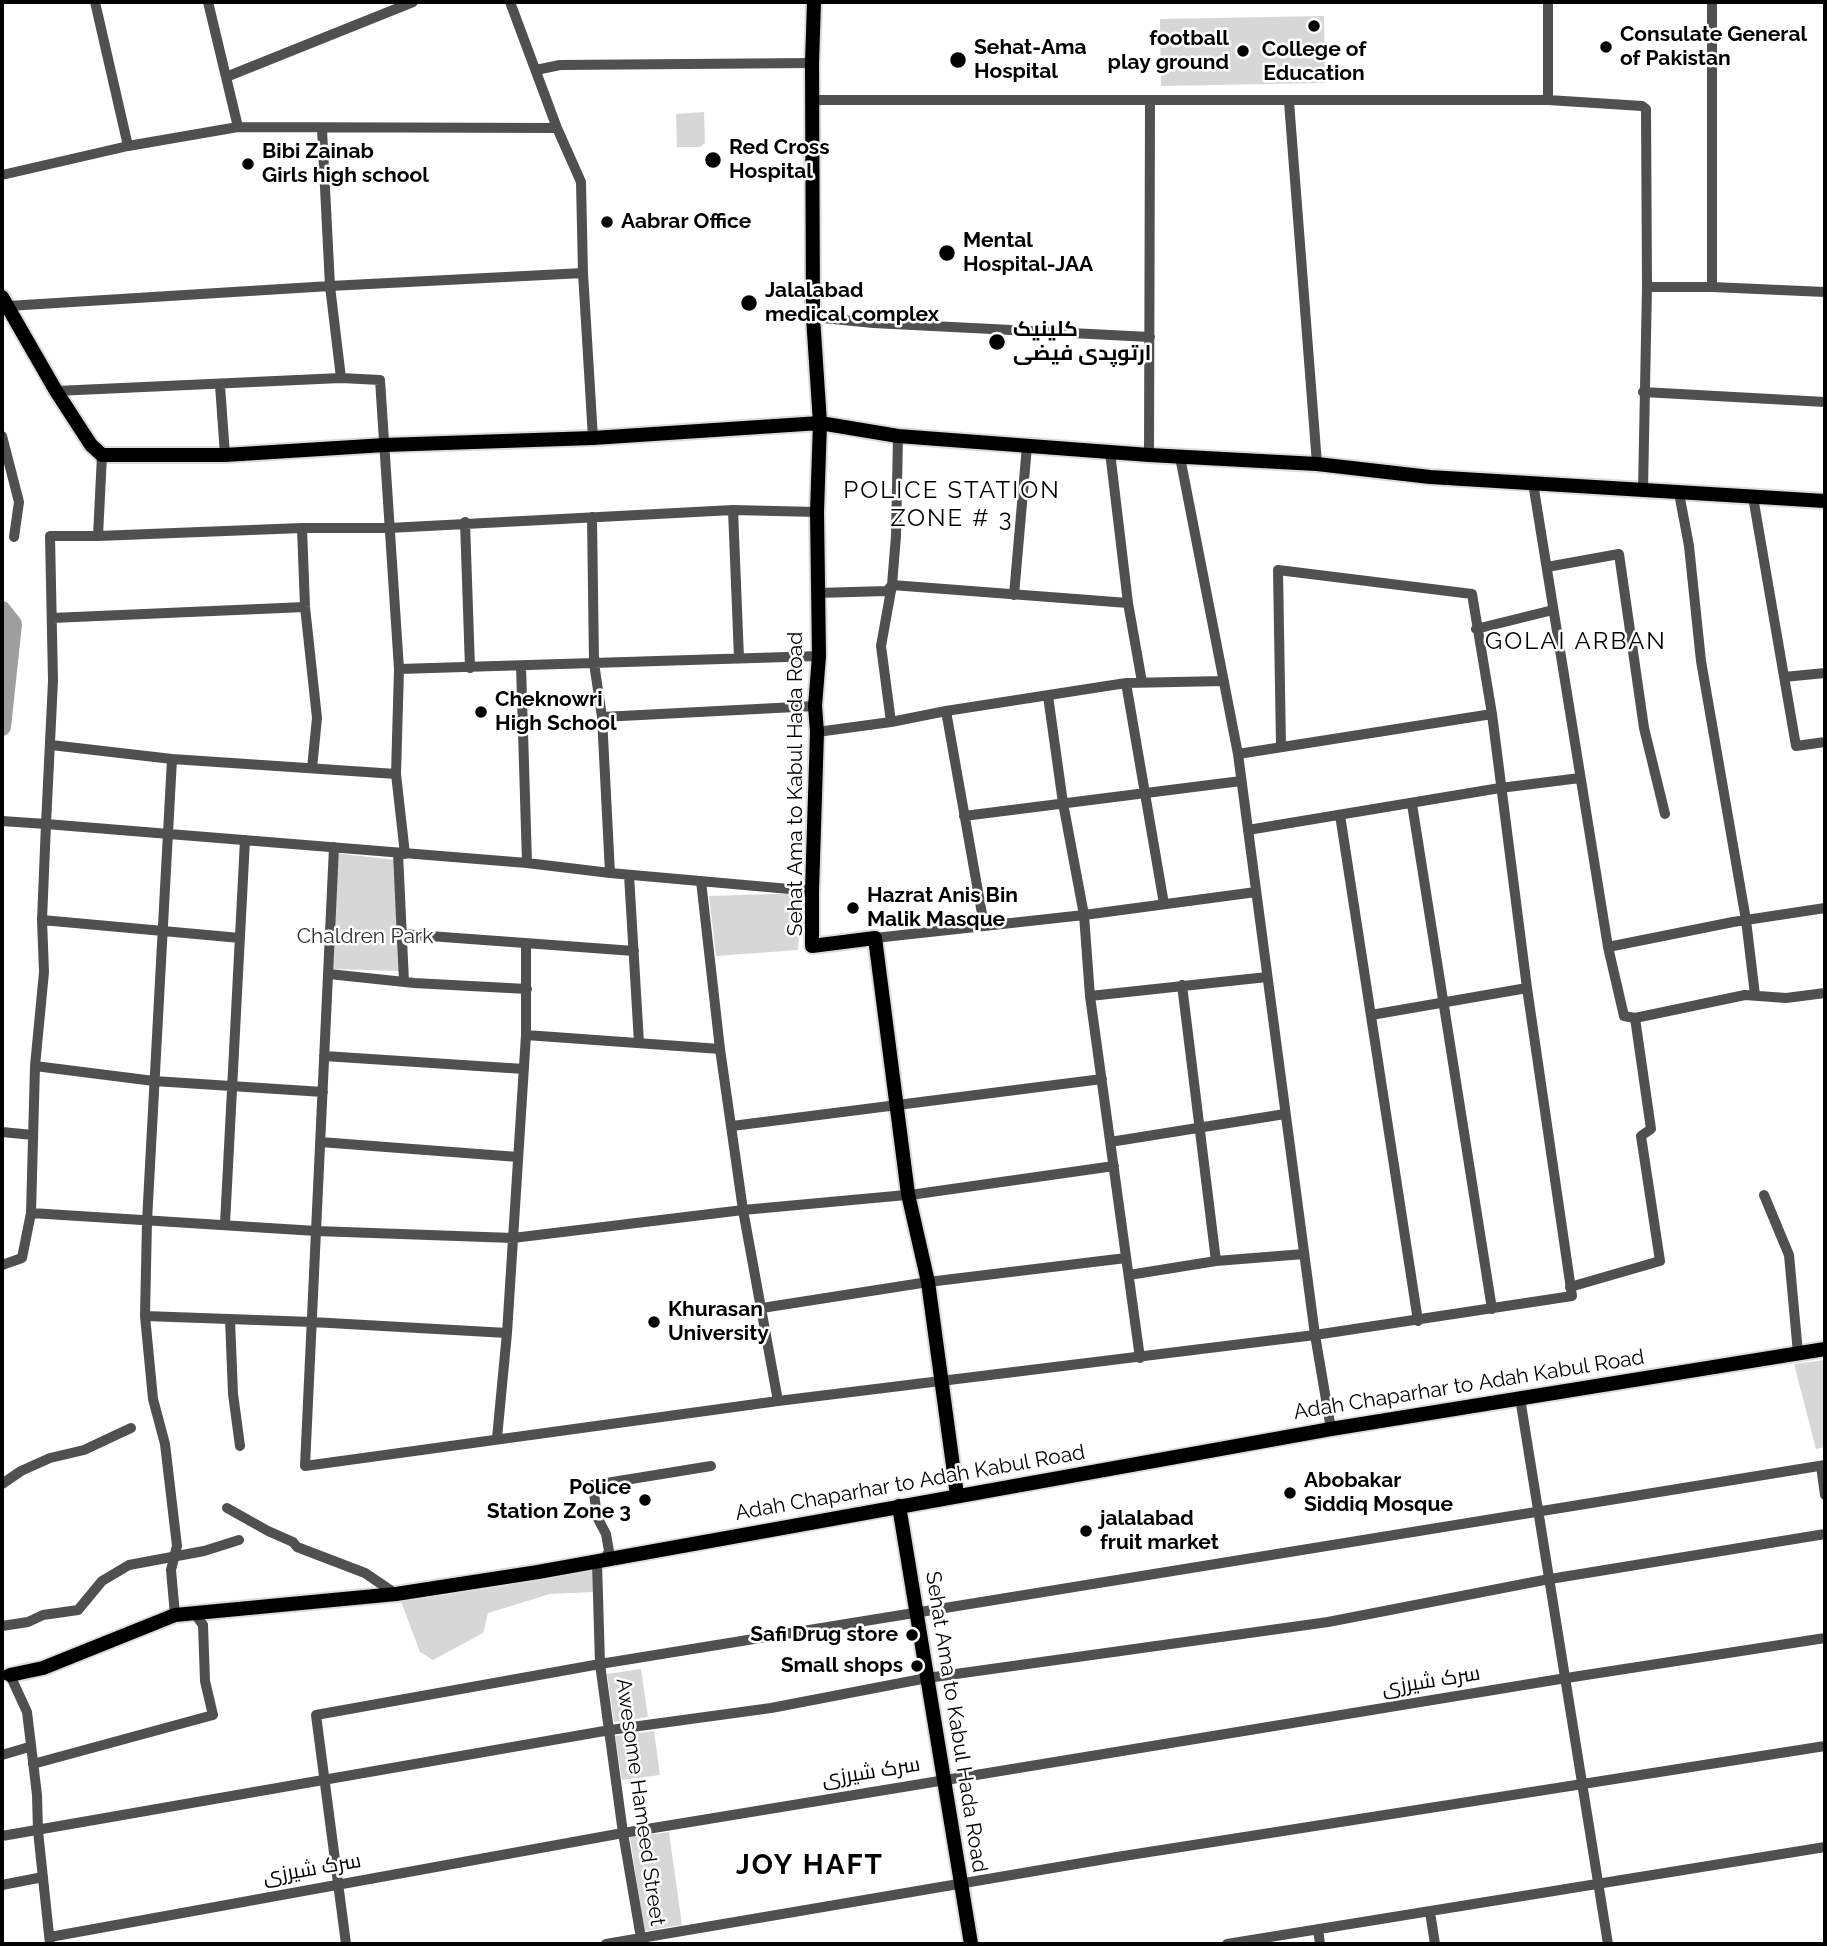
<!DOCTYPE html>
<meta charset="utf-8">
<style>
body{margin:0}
#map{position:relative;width:1827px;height:1946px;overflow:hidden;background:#fff;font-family:Raleway,sans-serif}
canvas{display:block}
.frame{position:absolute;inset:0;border:4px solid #000;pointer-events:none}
</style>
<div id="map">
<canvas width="1827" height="1946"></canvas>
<div class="frame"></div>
</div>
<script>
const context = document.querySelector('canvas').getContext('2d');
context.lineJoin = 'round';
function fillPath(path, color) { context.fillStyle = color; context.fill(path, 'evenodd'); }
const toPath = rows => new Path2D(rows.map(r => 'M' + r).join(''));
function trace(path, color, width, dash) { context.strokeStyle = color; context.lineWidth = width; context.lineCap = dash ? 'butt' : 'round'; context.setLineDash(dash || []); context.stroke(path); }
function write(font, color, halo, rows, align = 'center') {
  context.font = font + ' Raleway,Cairo,sans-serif'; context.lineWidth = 5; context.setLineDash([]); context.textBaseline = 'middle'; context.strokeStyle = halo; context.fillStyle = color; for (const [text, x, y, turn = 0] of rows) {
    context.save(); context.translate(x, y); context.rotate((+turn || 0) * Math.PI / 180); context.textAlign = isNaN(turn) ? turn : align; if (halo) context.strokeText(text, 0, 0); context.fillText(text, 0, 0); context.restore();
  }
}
const green = toPath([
 [1324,16,1325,83,1161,86,1160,19],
 [704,112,705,143,700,147,677,147,676,114],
 [335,853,395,860,400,971,332,969],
 [802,893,798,950,716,956,709,896],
 [1825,1360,1825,1447,1816,1449,1794,1364],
 [593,1569,595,1592,550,1594,488,1613,483,1633,433,1660,420,1652,400,1599],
 [641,1669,648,1717,614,1722,607,1674],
 [654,1731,660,1775,622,1780,615,1736],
 [669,1832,682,1925,644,1931,630,1837]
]);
const river = toPath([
 [2,610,13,624,2,727]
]);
const minor = toPath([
 [95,2,128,146],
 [208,2,238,127],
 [510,2,557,128,581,182,583,273,593,438],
 [536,70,560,65,812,63],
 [226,77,413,2],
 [812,100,1548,100,1642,106,1646,109,1647,287,1643,490],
 [1548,100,1548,2],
 [1289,102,1317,464],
 [322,129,330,286,341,378],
 [2,175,128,146,238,127,557,128],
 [1647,287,1712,287,1825,292],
 [1712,287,1712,2],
 [8,306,330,286,583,273],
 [813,317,873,323,1150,337],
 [220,385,225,455],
 [56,391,341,378,380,380,399,669,396,774,405,854],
 [1643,392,1825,402],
 [2,436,19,502,14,537],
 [1110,452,1128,603,1142,682],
 [1149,455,1150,101],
 [1180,457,1238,754,1315,1335,1331,1429],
 [1533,483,1608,947,1624,1016,1635,1018,1745,995,1786,998,1825,993],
 [1679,493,1689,546,1701,661,1746,920,1755,995],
 [1753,497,1796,746,1825,742],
 [733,510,739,658],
 [592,517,594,663,602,717,610,873],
 [465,522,470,668],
 [302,528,305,607,317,718,312,768],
 [98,536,302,528,389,528,733,510,817,512],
 [1547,567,1619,554,1644,728,1665,814],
 [817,593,887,591,892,585,1128,603],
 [1014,595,1027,446],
 [52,618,305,607],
 [1476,629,1553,610],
 [521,666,527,863],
 [399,669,819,656],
 [1784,677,1825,673],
 [1126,683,1164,904],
 [1048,696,1063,803,1084,915,1090,996,1140,1358],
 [946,711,984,925],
 [602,717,815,706],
 [891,722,881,646,892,585,896,536,898,436],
 [817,732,891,722,946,711,1126,683,1224,681],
 [51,745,172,759,396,774],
 [1238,754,1492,714],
 [172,759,147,1221,145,1316,153,1399,165,1444,177,1546,171,1570,175,1615],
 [1412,804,1492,1309],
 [1340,815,1418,1321],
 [964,816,1241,781],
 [2,821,46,824,53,681,50,536,98,536,102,455],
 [1248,830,1500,788,1580,778],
 [334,847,305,1466,778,1401,1315,1335,1572,1296,1527,988,1492,714,1472,594,1278,570,1281,746],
 [398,853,404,982],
 [629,875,639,1043],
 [701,881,720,1049,743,1210,778,1401],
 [812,891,610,873,527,863,46,824,42,920,44,972,35,1066,31,1213,316,1231,513,1238,743,1210,917,1194,1114,1166],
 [42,920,240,938],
 [402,934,634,951],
 [875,938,1084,915,1256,892],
 [1608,947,1733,922,1825,908],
 [329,974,414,983,527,989],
 [1182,985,1216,1261],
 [1090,996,1267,977],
 [1371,1015,1527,988],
 [526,1035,720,1049],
 [324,1056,524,1069],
 [35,1066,154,1081,323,1092],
 [732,1126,1102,1079],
 [2,1132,33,1135],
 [320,1142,518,1157],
 [1110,1142,1285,1114],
 [1764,1195,1789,1255,1798,1353],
 [225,1224,245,840],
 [2,1265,22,1258,31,1213],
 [1129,1275,1216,1261,1304,1254],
 [1570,1287,1660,1261,1641,1136,1651,1129,1635,1018],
 [762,1308,928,1282,1126,1258],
 [145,1316,312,1322,507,1333],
 [230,1319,233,1394,240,1446],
 [1520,1398,1608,1944],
 [497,1438,507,1333,526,1035,526,945],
 [1821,1466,1825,1495],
 [2,1484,21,1471,50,1458,84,1450,131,1428],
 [593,1485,597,1517,606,1534,609,1551,604,1561],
 [588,1486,711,1466],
 [227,1508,268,1531,293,1542,297,1547,365,1573,396,1594],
 [597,1562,600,1664,623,1833,642,1944],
 [2,1626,28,1622,43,1615,78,1610,102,1581,129,1565,204,1551,239,1540],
 [2,1675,10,1675,27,1712,37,1795,38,1831,50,1944],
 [2,1755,29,1747],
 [33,1764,213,1715,205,1681,203,1625,195,1614],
 [2,1836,610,1730,771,1708,927,1678,1328,1622,1544,1580,1825,1534],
 [2,1885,43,1877],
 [1430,1912,1435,1944],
 [1318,1929,1320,1944],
 [50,1937,623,1833,1560,1679,1825,1638],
 [346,1944,316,1715,600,1664,1825,1465],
 [606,1944,1117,1857,1825,1746],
 [1227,1944,1825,1847]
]);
const major = toPath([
 [814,2,812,63,813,317,820,423,817,512,819,656,815,706,817,732,812,891,812,946,875,938,908,1194,928,1282,957,1495],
 [2,297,56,391,91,445,102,455,225,455,385,445,593,438,820,423,898,436,1149,455,1317,464,1430,477,1825,501],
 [899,1506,971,1944],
 [10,1675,43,1668,175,1615,396,1594,538,1572,1331,1429,1825,1349]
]);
const markers = [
 [1314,26,7,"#000"],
 [1606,47,7,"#000"],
 [1243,51,7,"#000"],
 [958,60,9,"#000"],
 [713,160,9,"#000"],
 [248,164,7,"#000"],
 [607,222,7,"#000"],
 [947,253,9,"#000"],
 [749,303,9,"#000"],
 [997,342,9,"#000"],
 [481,712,7,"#000"],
 [853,908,7,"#000"],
 [654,1322,7,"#000"],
 [1290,1493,7,"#000"],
 [645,1500,7,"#000"],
 [1086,1531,7,"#000"],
 [912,1635,7,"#000"],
 [917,1666,7,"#000"]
];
const poiNames = [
 ["Consulate General",1620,35],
 ["of Pakistan",1620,59],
 ["football",1229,39,"right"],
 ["play ground",1229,63,"right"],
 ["Sehat-Ama",974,48],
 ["Hospital",974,72],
 ["College of",1314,50,"center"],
 ["Education",1314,74,"center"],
 ["Red Cross",729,148],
 ["Hospital",729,172],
 ["Bibi Zainab",262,152],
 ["Girls high school",262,176],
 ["Aabrar Office",621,222],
 ["Mental",963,241],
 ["Hospital-JAA",963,265],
 ["Jalalabad",765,291],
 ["medical complex",765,315],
 ["کلینیک",1013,330],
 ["ارتوپدی فیضی",1013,354],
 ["Cheknowri",495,700],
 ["High School",495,724],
 ["Hazrat Anis Bin",867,896],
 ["Malik Masque",867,920],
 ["Khurasan",668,1310],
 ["University",668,1334],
 ["Abobakar",1304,1481],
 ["Siddiq Mosque",1304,1505],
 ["Police",631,1488,"right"],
 ["Station Zone 3",631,1512,"right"],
 ["jalalabad",1100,1519],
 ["fruit market",1100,1543],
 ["Safi Drug store",898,1635,"right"],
 ["Small shops",903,1666,"right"]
];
const streetNames = [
 ["Sehat Ama to Kabul Hada Road",796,784,-90],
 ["Adah Chaparhar to Adah Kabul Road",1469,1385,-9],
 ["Adah Chaparhar to Adah Kabul Road",910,1483,-10],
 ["سرک شیرزی",1431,1681,-9],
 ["Sehat Ama to Kabul Hada Road",956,1722,81],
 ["سرک شیرزی",871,1772,-9],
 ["Awesome Hameed Street",640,1802,82],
 ["سرک شیرزی",312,1869,-10]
];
const parkNames = [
 ["Chaldren Park",365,937]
];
const quarterNames = [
 ["POLICE STATION",952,491],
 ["ZONE # 3",952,519],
 ["GOLAI ARBAN",1576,642]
];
const districtNames = [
 ["JOY HAFT",810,1866]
];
fillPath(green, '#d7d7d7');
trace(river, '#9e9e9e', 18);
trace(major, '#dbdbdb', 18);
trace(minor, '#505050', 10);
trace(major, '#000', 14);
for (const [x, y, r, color] of markers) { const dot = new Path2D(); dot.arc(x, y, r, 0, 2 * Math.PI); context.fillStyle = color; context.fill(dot); trace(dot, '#fff', 2.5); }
write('bold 21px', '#000', '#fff', poiNames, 'left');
write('21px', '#000', '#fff', streetNames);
write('21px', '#2e2e2e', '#fff', parkNames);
context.letterSpacing = '2px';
write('24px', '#000', '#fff', quarterNames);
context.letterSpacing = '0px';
context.letterSpacing = '2px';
write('bold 28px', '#000', '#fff', districtNames);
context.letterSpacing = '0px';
</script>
